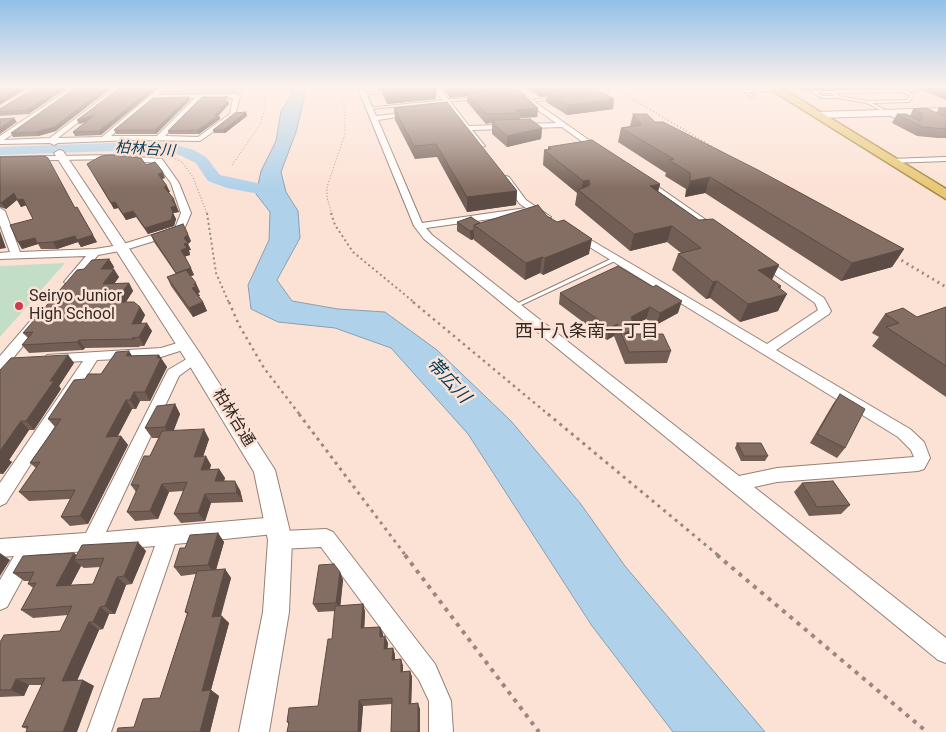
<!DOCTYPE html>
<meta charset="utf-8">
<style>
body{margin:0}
canvas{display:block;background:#fce2d5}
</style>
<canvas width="946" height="732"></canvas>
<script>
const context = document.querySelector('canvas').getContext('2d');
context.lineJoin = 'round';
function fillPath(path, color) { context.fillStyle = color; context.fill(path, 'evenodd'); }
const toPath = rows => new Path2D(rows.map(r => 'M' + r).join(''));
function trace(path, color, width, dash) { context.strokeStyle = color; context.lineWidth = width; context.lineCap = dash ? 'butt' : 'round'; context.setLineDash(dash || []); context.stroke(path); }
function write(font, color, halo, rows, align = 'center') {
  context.font = font + ' Roboto,"Noto Sans JP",sans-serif'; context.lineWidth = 5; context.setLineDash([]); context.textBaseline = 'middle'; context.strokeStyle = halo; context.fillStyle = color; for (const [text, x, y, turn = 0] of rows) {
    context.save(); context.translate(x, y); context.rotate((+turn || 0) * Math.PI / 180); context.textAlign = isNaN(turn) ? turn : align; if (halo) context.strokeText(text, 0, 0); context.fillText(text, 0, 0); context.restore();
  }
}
const green = toPath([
 [169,86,243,86,245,93,160,94],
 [65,263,0,337,0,266]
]);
const water = toPath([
 [289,86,307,86,296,132,281,172,286,192,298,211,300,238,277,280,292,301,338,309,385,312,437,350,511,421,580,503,625,566,765,732,673,732,592,626,468,434,391,348,335,328,278,322,251,309,248,285,269,240,270,212,256,194,261,171,276,141,281,111,293,93,289,86]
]);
const river = toPath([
 [113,143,176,145,194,150,206,157,220,175,271,186,285,198,282,202,276,203,259,194,227,188,208,181,196,163,175,153,113,151,0,155,0,147,113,143]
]);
const pathFar4 = toPath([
 [170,156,182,162,193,177,207,214],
 [232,165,260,125,266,104,261,86],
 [332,214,327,198,327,187,345,134,345,112,339,86]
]);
const pathFar3 = toPath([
 [207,213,216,273,229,303],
 [331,213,335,225,353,252,415,303]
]);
const pathFar2 = toPath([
 [229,302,239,325,264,368,300,415],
 [413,302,549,415]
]);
const pathFar1 = toPath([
 [299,414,406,556],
 [548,414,719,556]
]);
const path = toPath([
 [405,555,539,732],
 [717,555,927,732]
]);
const service = toPath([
 [601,86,605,86,609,89,606,90,601,86],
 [736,86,740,86,745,90,775,89,777,90,748,92,754,96,753,98,736,86],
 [391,90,392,92,363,95,361,94,391,90],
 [903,90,918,91,908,92,914,95,909,102,872,103,903,120,902,122,867,103,838,98,822,98,811,92,813,91,903,90],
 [903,92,910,95,907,100,867,101,839,96,834,93,903,92],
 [817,93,830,93,835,96,823,96,817,93],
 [475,97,476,99,369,109,367,108,475,97],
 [554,97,555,99,529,102,527,101,554,97],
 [615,257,618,259,617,260,517,307,513,307,512,306,615,257]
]);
const minor = toPath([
 [74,86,82,86,4,140,50,138,118,86,125,86,58,138,102,137,161,86,168,86,158,95,237,94,240,96,235,116,200,141,134,140,58,143,54,145,50,143,0,144,0,136,74,86],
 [195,98,157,136,111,136,154,99,195,98],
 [202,98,233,98,230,114,198,137,165,136,202,98],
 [357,86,363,86,376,116,413,112,416,114,378,120,422,223,526,208,520,204,502,179,506,176,509,177,526,200,551,217,546,220,533,213,426,228,432,235,739,476,777,468,914,457,911,450,898,437,570,235,575,232,579,233,767,344,818,310,815,303,758,263,758,259,766,259,824,298,831,311,829,314,776,350,910,429,924,442,930,458,924,469,918,471,777,482,754,487,946,638,946,663,938,660,424,239,414,226,357,86],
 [432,86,438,86,469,126,556,123,504,86,512,86,606,152,599,154,562,127,472,130,485,146,478,148,432,86],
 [113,155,162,159,179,183,191,213,183,232,125,250,98,255,74,284,70,285,64,282,86,256,0,259,0,253,10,252,0,225,0,208,5,211,20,252,95,249,120,245,175,228,181,213,171,183,156,163,113,159,0,161,0,157,113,155],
 [946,157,946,161,890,163,886,161,890,159,946,157],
 [641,179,647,179,722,231,713,233,641,183,641,179],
 [36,318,42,322,40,325,5,368,0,370,0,356,32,319,36,318],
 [184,341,189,342,191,345,189,348,161,357,97,360,6,503,0,506,0,483,83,361,52,363,45,358,47,355,161,348,184,341],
 [195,354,202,359,179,376,106,532,277,517,283,519,286,525,283,531,326,529,333,532,435,664,451,701,453,732,429,732,429,701,419,680,321,547,280,549,273,546,271,540,274,534,175,544,111,732,87,732,155,546,32,555,31,563,7,607,0,610,0,580,14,556,0,557,0,539,86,533,168,370,195,354]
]);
const tertiary = toPath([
 [946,108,946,114,817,118,813,115,817,112,946,108],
 [59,150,63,151,201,355,275,470,292,540,289,612,269,732,239,732,263,612,268,540,254,472,188,363,54,153,59,150]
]);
const trunk = toPath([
 [765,86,778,86,946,189,946,199,765,86]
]);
const railFar2 = toPath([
 [611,86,706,143]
]);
const railFar1 = toPath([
 [704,142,727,156]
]);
const rail = toPath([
 [886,251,946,287]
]);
const wall = toPath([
 [38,86,29,114,0,116,0,109],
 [122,86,101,135,75,136,73,132,85,122,79,124],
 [378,86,433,86,436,89,436,99,387,104,383,95,382,90,380,90],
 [441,86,509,86,509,89,538,108,537,117,520,118,520,120,542,128,541,139,507,147,492,134,492,123,486,124,467,102,467,96,450,98],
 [522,86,578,86,578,88,614,99,613,109,567,115,546,102,547,96,540,97],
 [795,86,946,86,946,100,917,88,802,91],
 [190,100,156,134,116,134,114,130],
 [229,100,228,101,229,104,219,115,220,119,199,134,169,134,168,131],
 [394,108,517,191,516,205,467,212,437,157,415,159,395,120],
 [939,108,946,108,946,138,938,138,917,136,892,123,897,114,910,116,913,109,936,113],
 [246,112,247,116,225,133,214,133,213,130],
 [633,114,655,122,904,249,892,267,841,281,705,193,685,197,686,189,665,176,666,173,618,142,621,128,630,126],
 [56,131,38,136,13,137,11,133],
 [548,147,660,184,658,191,699,220,779,265,772,280,781,286,780,289,778,311,740,322,710,298,706,299,672,270,678,254,681,253,667,242,630,251,575,205,577,193,543,165,544,150,548,150],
 [0,157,75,208,97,242,81,247,78,242,57,249,41,249,38,244,22,249,18,242,33,219,26,205,21,207,17,200,6,209,0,207],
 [87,164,146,165,165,178,162,179,170,192,168,192,174,199,179,212,173,213,176,219,174,226,148,234,136,217,126,220,118,208,114,209],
 [547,216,589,254,543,275,540,273,525,280,474,240,474,239,471,240,457,231,457,222,480,223],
 [151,235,191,241,188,244,191,250,189,250,190,255,185,256,194,275,190,276,200,292,198,293,200,296,198,296,203,302,207,311,193,317,171,286,167,277,176,274,154,242],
 [109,259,114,267,112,269,119,277,114,284,129,283,133,291,126,302,140,307,145,315,141,323,152,331,144,346,139,346,140,347,85,348,83,350,29,353,22,345,28,338,23,333,84,269],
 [653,287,678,313,656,325,646,319,634,326,635,328,633,334,671,351,667,363,625,364,614,336,607,340,559,304,560,293],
 [946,307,946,397,872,346,879,337,872,333,885,314,917,317],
 [68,355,74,363,59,386,61,389,34,430,29,430,9,460,12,462,3,474,0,474,0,370],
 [159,355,167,367,150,401,140,401,136,409,132,409,118,436,121,436,128,445,88,524,70,526,61,517,70,499,29,501,19,492,36,468,30,463,55,427,48,419,85,379,101,374,132,356],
 [840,394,845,448,837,458,810,443,833,404],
 [175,404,180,414,174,430,209,439,203,456,211,465,210,469,219,469,225,478,224,481,240,490,243,502,211,503,205,521,181,523,174,514,183,491,169,492,158,519,135,521,127,512,136,492,131,485,150,456,159,438,152,438,145,428],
 [737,443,768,456,765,461,741,461,735,448],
 [802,483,850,505,841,514,809,516,794,492],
 [218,533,224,542,216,570,225,569,231,578,221,616,229,623,211,690,219,696,210,732,117,732,134,727,160,698,187,614,185,612,196,574,181,576,174,567,185,548],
 [146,551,132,584,126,585,115,614,109,614,103,629,99,630,77,680,83,680,94,686,27,729,22,727,42,685,29,685,24,696,0,697,0,642,60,631,68,615,33,618,21,610,33,588,28,584,29,581,24,581,13,573,74,553,76,555],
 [81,566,84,568,100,567,93,584,71,585],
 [340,572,343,580,340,606,363,604,365,612,364,628,380,627,383,634,383,637,388,643,387,649,393,648,395,655,395,660,401,659,403,666,403,672,410,671,412,677,411,704,420,709,420,732,391,732,392,704,363,706,361,732,287,732,289,724,287,722,318,706,332,639,335,611,318,612,313,604]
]);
const shadedWall = toPath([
 [23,86,31,86,0,105,0,100],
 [63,86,70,86,29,114,27,110],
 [108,86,114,86,56,131,38,136,36,132],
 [154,86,160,86,101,135,99,131],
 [475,86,509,86,509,92,467,93,467,96,450,98,450,89],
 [540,86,578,86,578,92,547,92,547,96,540,97],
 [436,89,436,99,387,104,386,94],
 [189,97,190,100,156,134,155,130],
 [614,99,613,109,567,115,568,105],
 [228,101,229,104,219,115,220,119,199,134,198,130,214,116],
 [538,108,537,117,520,118,520,113,515,110],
 [246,112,247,116,225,133,223,130],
 [95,115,97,119,79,124,77,120],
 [14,118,17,122,0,134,0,128],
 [542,128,541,139,507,147,507,136],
 [163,172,165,178,160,179,158,174],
 [710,177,705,193,685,197,690,181],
 [589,180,586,196,581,193,583,181],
 [660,184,656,199,650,186],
 [167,186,170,192,167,193,164,187],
 [517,191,516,205,467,212,467,197],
 [14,193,18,199,6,209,1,203],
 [23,199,27,205,21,207,17,200],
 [115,202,118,208,114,209,111,203],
 [176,206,179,212,173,213,176,219,174,226,148,234,145,228,171,207],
 [77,207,97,242,81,247,78,242,57,249,53,242],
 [133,211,136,217,126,220,123,214],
 [672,226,667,242,630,251,634,234],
 [474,230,474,239,471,240,470,231],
 [0,231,6,248,0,249],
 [188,234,191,241,188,244,191,250,189,250,190,255,184,257,181,250,184,244,184,238],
 [35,238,38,244,22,249,18,242],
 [592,239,589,254,543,275,545,258],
 [904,249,892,267,841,281,852,263],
 [542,257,540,273,525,280,526,263],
 [109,259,114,267,106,277,101,269],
 [779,265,771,281,758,270],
 [191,268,194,275,180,280,176,273],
 [114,269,119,277,108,292,103,284],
 [717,281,710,298,706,299,713,282],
 [129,283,133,291,120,311,115,302],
 [196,283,200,292,198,293,200,296,196,297,192,288,194,284],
 [781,286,776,297,787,294,778,311,740,322,748,304,778,287],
 [682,301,678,313,656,325,660,313],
 [203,302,207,311,193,317,189,308],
 [140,307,145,315,137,332,132,324],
 [650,307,646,319,627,329,631,317],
 [147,323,152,331,144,346,139,337],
 [617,324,614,336,607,340,610,328],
 [635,328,631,340,624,334],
 [79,340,85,348,83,350,77,342],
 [129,351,135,360,126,356],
 [68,355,74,363,59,386,61,389,34,430,26,421,50,381],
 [159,355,167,367,150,401,145,392,157,358],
 [134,392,140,401,136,409,130,400],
 [126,400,132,409,113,445,106,437],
 [175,404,180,414,171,437,165,427],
 [21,421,29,430,9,460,12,462,3,474,0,471,0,451],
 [204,429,209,439,200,466,194,457],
 [121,436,128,445,88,524,80,516],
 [206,456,211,465,206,479,201,470],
 [219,469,225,478,221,490,215,481],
 [235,481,240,490,243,502,237,493],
 [162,484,169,492,158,519,150,511],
 [205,494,211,503,205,521,198,513],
 [218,533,224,542,215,573,208,565],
 [138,542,146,551,132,584,124,576],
 [0,553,10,560,0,576],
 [74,553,81,559,74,560,81,566,66,594,56,586],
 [225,569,231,578,218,624,212,617],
 [340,572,343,580,340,610,336,603],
 [117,577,126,585,115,614,105,606],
 [363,604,365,612,364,635,361,628],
 [100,607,109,614,103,629,93,622],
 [222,616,229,623,209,697,202,691],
 [89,622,99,630,74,688,62,681],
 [380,627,383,634,383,644,380,637],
 [385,636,388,643,387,656,384,649],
 [393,648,395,655,395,666,392,660],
 [401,659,403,666,403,678,401,672],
 [410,671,412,677,411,710,409,704],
 [16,679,29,685,24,696,11,690],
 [83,680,94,686,77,732,63,732],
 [211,690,219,696,210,732,200,732],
 [359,700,363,706,361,732,358,732],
 [418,703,420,709,420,732,418,732]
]);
const building = toPath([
 [0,86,23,86,0,100,0,86],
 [38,86,63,86,27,110,0,112,0,109,38,86],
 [78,86,108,86,54,127,36,132,11,133,78,86],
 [122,86,154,86,99,131,73,132,95,115,77,120,122,86],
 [382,86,404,86,405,87,433,86,436,89,386,94,382,86],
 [448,86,475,86,450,89,448,86],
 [587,86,591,86,614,99,568,105,547,92,587,87,587,86],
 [937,86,946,86,946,90,937,86],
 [517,89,538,108,515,110,520,113,486,114,467,93,517,89],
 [189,97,155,130,114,130,153,98,189,97],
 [202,97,228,97,224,101,228,101,214,116,219,115,198,130,168,131,202,97],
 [447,102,517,191,467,197,436,144,414,146,394,108,447,102],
 [926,108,946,117,946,129,922,127,897,114,906,114,920,121,922,117,918,114,923,114,913,109,926,108],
 [939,108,946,108,946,111,939,108],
 [246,112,223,130,213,130,235,113,246,112],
 [633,114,647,114,655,122,663,122,758,170,904,249,852,263,710,177,690,181,690,173,669,160,674,159,621,128,641,125,633,114],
 [14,118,0,128,0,119,14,118],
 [530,119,542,128,507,136,492,123,495,123,492,120,530,119],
 [592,140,660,184,650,186,699,220,713,219,779,265,758,270,781,286,778,287,787,294,748,304,717,281,713,282,678,254,701,248,672,226,634,234,578,190,590,185,589,180,583,181,544,150,551,149,548,147,592,140],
 [110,155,141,158,146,165,155,162,163,172,158,174,167,186,164,187,174,199,172,200,176,206,171,207,173,213,171,220,145,228,133,211,123,214,115,202,111,203,87,164,101,156,110,155],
 [45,156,48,158,75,208,77,207,93,235,77,240,75,236,53,242,37,243,35,238,18,242,10,225,33,219,23,199,17,200,14,193,1,203,0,202,0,157,45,156],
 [538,205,547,216,557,222,564,220,592,239,545,258,542,257,526,263,474,225,538,205],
 [471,217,480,223,474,225,474,230,470,231,457,222,471,217],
 [183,224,188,234,184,238,188,243,184,244,187,248,181,250,191,268,176,273,151,235,183,224],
 [109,259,101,269,114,269,103,284,129,283,115,302,134,302,140,307,132,324,147,323,139,337,132,338,135,339,79,340,77,342,22,345,33,332,23,333,77,270,84,269,92,260,109,259],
 [618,266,653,287,656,285,682,301,660,313,650,307,631,317,635,328,624,334,663,334,671,351,629,352,617,324,610,328,560,293,618,266],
 [186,270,196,283,194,284,196,287,192,288,203,302,189,308,167,277,186,270],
 [946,307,946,366,886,327,899,323,885,314,903,308,917,317,946,307],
 [129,351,126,356,159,355,157,358,161,358,145,392,134,392,130,400,126,400,106,437,121,436,80,516,61,517,75,490,19,492,40,462,30,463,61,419,48,419,74,380,85,379,88,374,101,374,116,352,129,351],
 [68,355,50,381,54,381,26,421,21,421,0,451,0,370,11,358,68,355],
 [840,394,865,409,845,448,817,434,840,394],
 [175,404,165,427,145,428,157,406,175,404],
 [204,429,194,457,206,456,201,470,219,469,215,481,235,481,237,493,205,494,198,513,174,514,187,482,162,484,150,511,127,512,139,485,131,485,144,456,150,456,162,431,204,429],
 [737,443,761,443,768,456,744,456,737,443],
 [833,481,850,505,817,507,802,483,833,481],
 [218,533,208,565,174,567,180,548,185,548,190,535,218,533],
 [138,542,124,576,117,577,105,606,100,607,93,622,89,622,62,681,83,680,63,732,26,732,28,726,22,727,45,678,16,679,11,690,0,690,0,642,4,635,60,631,72,606,21,610,36,583,28,584,34,572,13,573,23,556,74,553,56,586,93,584,104,558,74,560,82,545,138,542],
 [334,564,340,572,336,603,313,604,319,565,334,564],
 [225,569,212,617,222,616,202,691,211,690,200,732,117,732,118,728,134,727,143,699,160,698,188,612,185,612,197,571,225,569],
 [363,604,361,628,380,627,380,637,385,636,384,649,393,648,392,660,401,659,401,672,410,671,409,704,418,703,418,732,391,732,392,698,359,700,358,732,287,732,289,722,287,722,289,708,318,706,328,639,332,639,335,606,363,604]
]);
const markers = [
 [19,306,5,"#cc3b4e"]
];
const farWaternames = [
 ["柏林台川",145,150,4]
];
const poiNames = [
 ["Seiryo Junior",29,297],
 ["High School",29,315]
];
const streetNames = [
 ["柏林台通",233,418,58]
];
const neighbourhoodNames = [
 ["西十八条南一丁目",587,332]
];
const waterNames = [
 ["帯広川",448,381,47]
];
fillPath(green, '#c2dec7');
fillPath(water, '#afd1e9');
trace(water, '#8a9fae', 1);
fillPath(river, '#afd1e9');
trace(service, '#978074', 2);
trace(minor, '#978074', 2);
trace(tertiary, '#978074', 2);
trace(trunk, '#a48741', 3);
trace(pathFar4, '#9a887f', 1, [1, 2]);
trace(pathFar3, '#9a887f', 2, [2, 3]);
trace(pathFar2, '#9a887f', 2.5, [2.5, 4]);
trace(pathFar1, '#9a887f', 3, [3, 4.5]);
trace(path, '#9a887f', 4, [4, 5.5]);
fillPath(service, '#fff');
fillPath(minor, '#fff');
fillPath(tertiary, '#fff');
fillPath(trunk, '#e7c874');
trace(railFar2, '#9e8c82', 2, [1, 2.5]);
trace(railFar1, '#9e8c82', 2.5, [1, 3]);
trace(rail, '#9e8c82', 3, [2, 4]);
fillPath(wall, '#725e54');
fillPath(shadedWall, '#5c4c45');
fillPath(building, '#846d62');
trace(building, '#5c4c45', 1);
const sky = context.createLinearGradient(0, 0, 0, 189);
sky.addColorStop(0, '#91c0e8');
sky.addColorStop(0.46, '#fef2ec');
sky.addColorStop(1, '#fef2ec00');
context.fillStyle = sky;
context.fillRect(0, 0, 946, 189);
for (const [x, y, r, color] of markers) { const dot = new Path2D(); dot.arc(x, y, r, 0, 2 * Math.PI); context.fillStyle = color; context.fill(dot); trace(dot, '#fce2d5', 2); }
write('italic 15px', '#003d5d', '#fce2d5', farWaternames);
write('16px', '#332924', '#fce2d5', poiNames, 'left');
write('16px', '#332924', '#fce2d5', streetNames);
write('18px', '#332924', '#fce2d5', neighbourhoodNames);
write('italic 18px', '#003d5d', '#fce2d5', waterNames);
</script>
